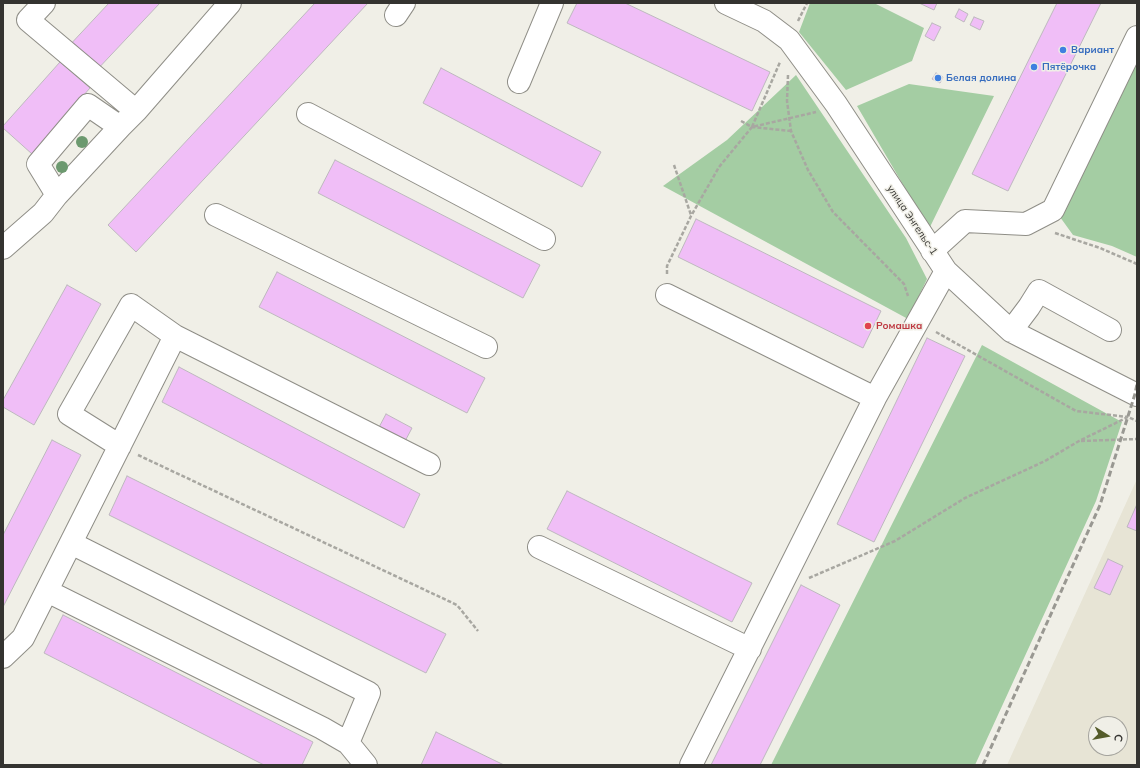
<!DOCTYPE html>
<meta charset="utf-8">
<style>
body{margin:0}
#map{position:relative;width:1140px;height:768px;overflow:hidden;background:#f0efe7;font-family:Mulish,sans-serif}
canvas{display:block}
.frame{position:absolute;inset:0;border:4px solid #343330;pointer-events:none}
.north{position:absolute;left:1088px;top:716px;width:40px;height:40px;box-sizing:border-box;background:#f0efe7;border:1px solid #a5a49e;border-radius:50%;rotate:101deg;font-size:11px;font-weight:700;line-height:16px;text-align:center;color:#343330}
.north::after{content:'';display:block;margin:auto;width:14px;height:18px;background:#545b29;clip-path:polygon(50% 0,100% 100%,50% 72%,0 100%)}
</style>
<div id="map">
<canvas width="1140" height="768"></canvas>
<div class="frame"></div>
<div class="north">С</div>
</div>
<script>
const context = document.querySelector('canvas').getContext('2d');
context.lineJoin = 'round';
function fillPath(path, color) { context.fillStyle = color; context.fill(path, 'evenodd'); }
const toPath = rows => new Path2D(rows.map(r => 'M' + r).join(''));
function trace(path, color, width, dash) { context.strokeStyle = color; context.lineWidth = width; context.lineCap = dash ? 'butt' : 'round'; context.setLineDash(dash || []); context.stroke(path); }
function write(font, color, halo, rows, align = 'center') {
  context.font = font + ' Mulish,sans-serif'; context.lineWidth = 3; context.setLineDash([]); context.textBaseline = 'middle'; context.strokeStyle = halo; context.fillStyle = color; for (const [text, x, y, turn = 0] of rows) {
    context.save(); context.translate(x, y); context.rotate((+turn || 0) * Math.PI / 180); context.textAlign = isNaN(turn) ? turn : align; if (halo) context.strokeText(text, 0, 0); context.fillText(text, 0, 0); context.restore();
  }
}
const built = toPath([
 [1137,479,1137,765,1007,765],
 [1096,724,1120,724,1120,748,1096,748]
]);
const green = toPath([
 [810,3,874,3,924,28,912,61,846,90,799,32],
 [1137,57,1137,257,1112,246,1073,235,1060,217],
 [796,75,906,238,927,279,908,319,663,186,727,140],
 [909,84,994,96,929,229,857,106],
 [982,345,1122,422,1096,501,975,765,771,765]
]);
const building = toPath([
 [109,3,160,3,94,73,67,48,109,3],
 [315,3,368,3,136,252,108,225,315,3],
 [577,3,625,3,770,72,752,111,567,23,577,3],
 [919,3,937,3,934,10,919,3],
 [1057,3,1101,3,1008,191,972,174,1057,3],
 [959,9,968,14,964,22,955,17,959,9],
 [974,17,984,21,980,30,970,25,974,17],
 [932,23,941,27,934,41,925,36,932,23],
 [60,62,90,88,32,154,3,128,3,126,60,62],
 [441,68,601,152,582,187,423,103,441,68],
 [936,73,943,77,940,83,932,79,936,73],
 [335,160,540,265,523,298,318,193,335,160],
 [696,219,881,311,863,348,678,257,696,219],
 [277,272,485,378,467,413,259,307,277,272],
 [67,285,101,304,34,425,3,407,3,400,67,285],
 [927,338,965,356,874,542,837,524,927,338],
 [179,367,420,494,404,528,162,402,179,367],
 [386,414,412,428,403,445,377,431,386,414],
 [52,440,81,455,3,607,3,535,52,440],
 [127,476,446,634,426,673,109,515,127,476],
 [567,491,752,583,732,622,547,529,567,491],
 [1137,504,1137,531,1127,527,1137,504],
 [1108,559,1123,566,1110,595,1094,588,1108,559],
 [801,585,840,605,760,765,711,765,801,585],
 [63,615,313,742,302,765,264,765,44,653,63,615],
 [436,732,504,765,421,765,436,732]
]);
const path = toPath([
 [798,21,807,3],
 [788,75,787,101,791,131,808,170,833,212,904,284,908,296],
 [741,121,752,127,791,131],
 [752,127,780,62],
 [674,165,691,215],
 [1055,233,1100,248,1137,264],
 [667,274,667,266,691,216,719,167,752,127,816,112],
 [936,332,1076,411,1128,417],
 [1081,441,1137,439],
 [138,455,457,605,478,631],
 [809,578,895,541,965,498,1045,461,1079,441,1128,417,1137,421]
]);
const minor = toPath([
 [44,3,28,20,136,111],
 [726,3,764,21,789,40,836,104,946,271,1011,331,1137,395],
 [396,15,404,3],
 [519,82,552,3],
 [308,114,544,239],
 [57,195,38,164,88,105,120,127],
 [216,215,486,347],
 [3,248,43,213,57,195,120,127,136,111,230,3],
 [932,251,965,221,1026,224,1053,210,1137,37],
 [667,295,875,398],
 [1011,331,1029,307,1039,291,1110,330],
 [120,446,69,414,131,305,175,336,429,464],
 [71,543,369,693,348,743],
 [539,547,750,649],
 [47,591,322,728,348,743,366,765],
 [3,657,23,638,175,336],
 [691,765,875,398,946,271]
]);
const rail = toPath([
 [983,765,1100,505,1135,394,1137,384]
]);
const trees = [
 [82,142],
 [62,167]
];
const markers = [
 [1063,50,4,"#3f7fe0"],
 [1034,67,4,"#3f7fe0"],
 [938,78,4,"#3f7fe0"],
 [868,326,4,"#e0444e"]
];
const shopNames = [
 ["Вариант",1071,50],
 ["Пятёрочка",1042,67],
 ["Белая долина",946,78]
];
const streetNames = [
 ["улица Энгельс-1",912,220,56]
];
const healthNames = [
 ["Ромашка",876,326]
];
fillPath(built, '#e7e4d5');
fillPath(green, '#a4cda3');
fillPath(building, '#f0bef7');
trace(building, '#bdb8be', 1);
trace(minor, '#8f8e87', 24);
trace(path, '#a8a7a1', 2.5, [4, 2]);
trace(minor, '#fff', 22);
trace(rail, '#999892', 3, [6, 3]);
context.fillStyle = '#6c996f';
for (const [x, y] of trees) { context.beginPath(); context.arc(x, y, 6, 0, 2 * Math.PI); context.fill(); }
for (const [x, y, r, color] of markers) { const dot = new Path2D(); dot.arc(x, y, r, 0, 2 * Math.PI); context.fillStyle = color; context.fill(dot); trace(dot, '#f0efe7', 1.5); }
write('bold 10px', '#366cbe', '#f0efe7', shopNames, 'left');
write('10px', '#343330', '#f0efe7', streetNames);
write('bold 10px', '#be3a42', '#f0efe7', healthNames, 'left');
</script>
